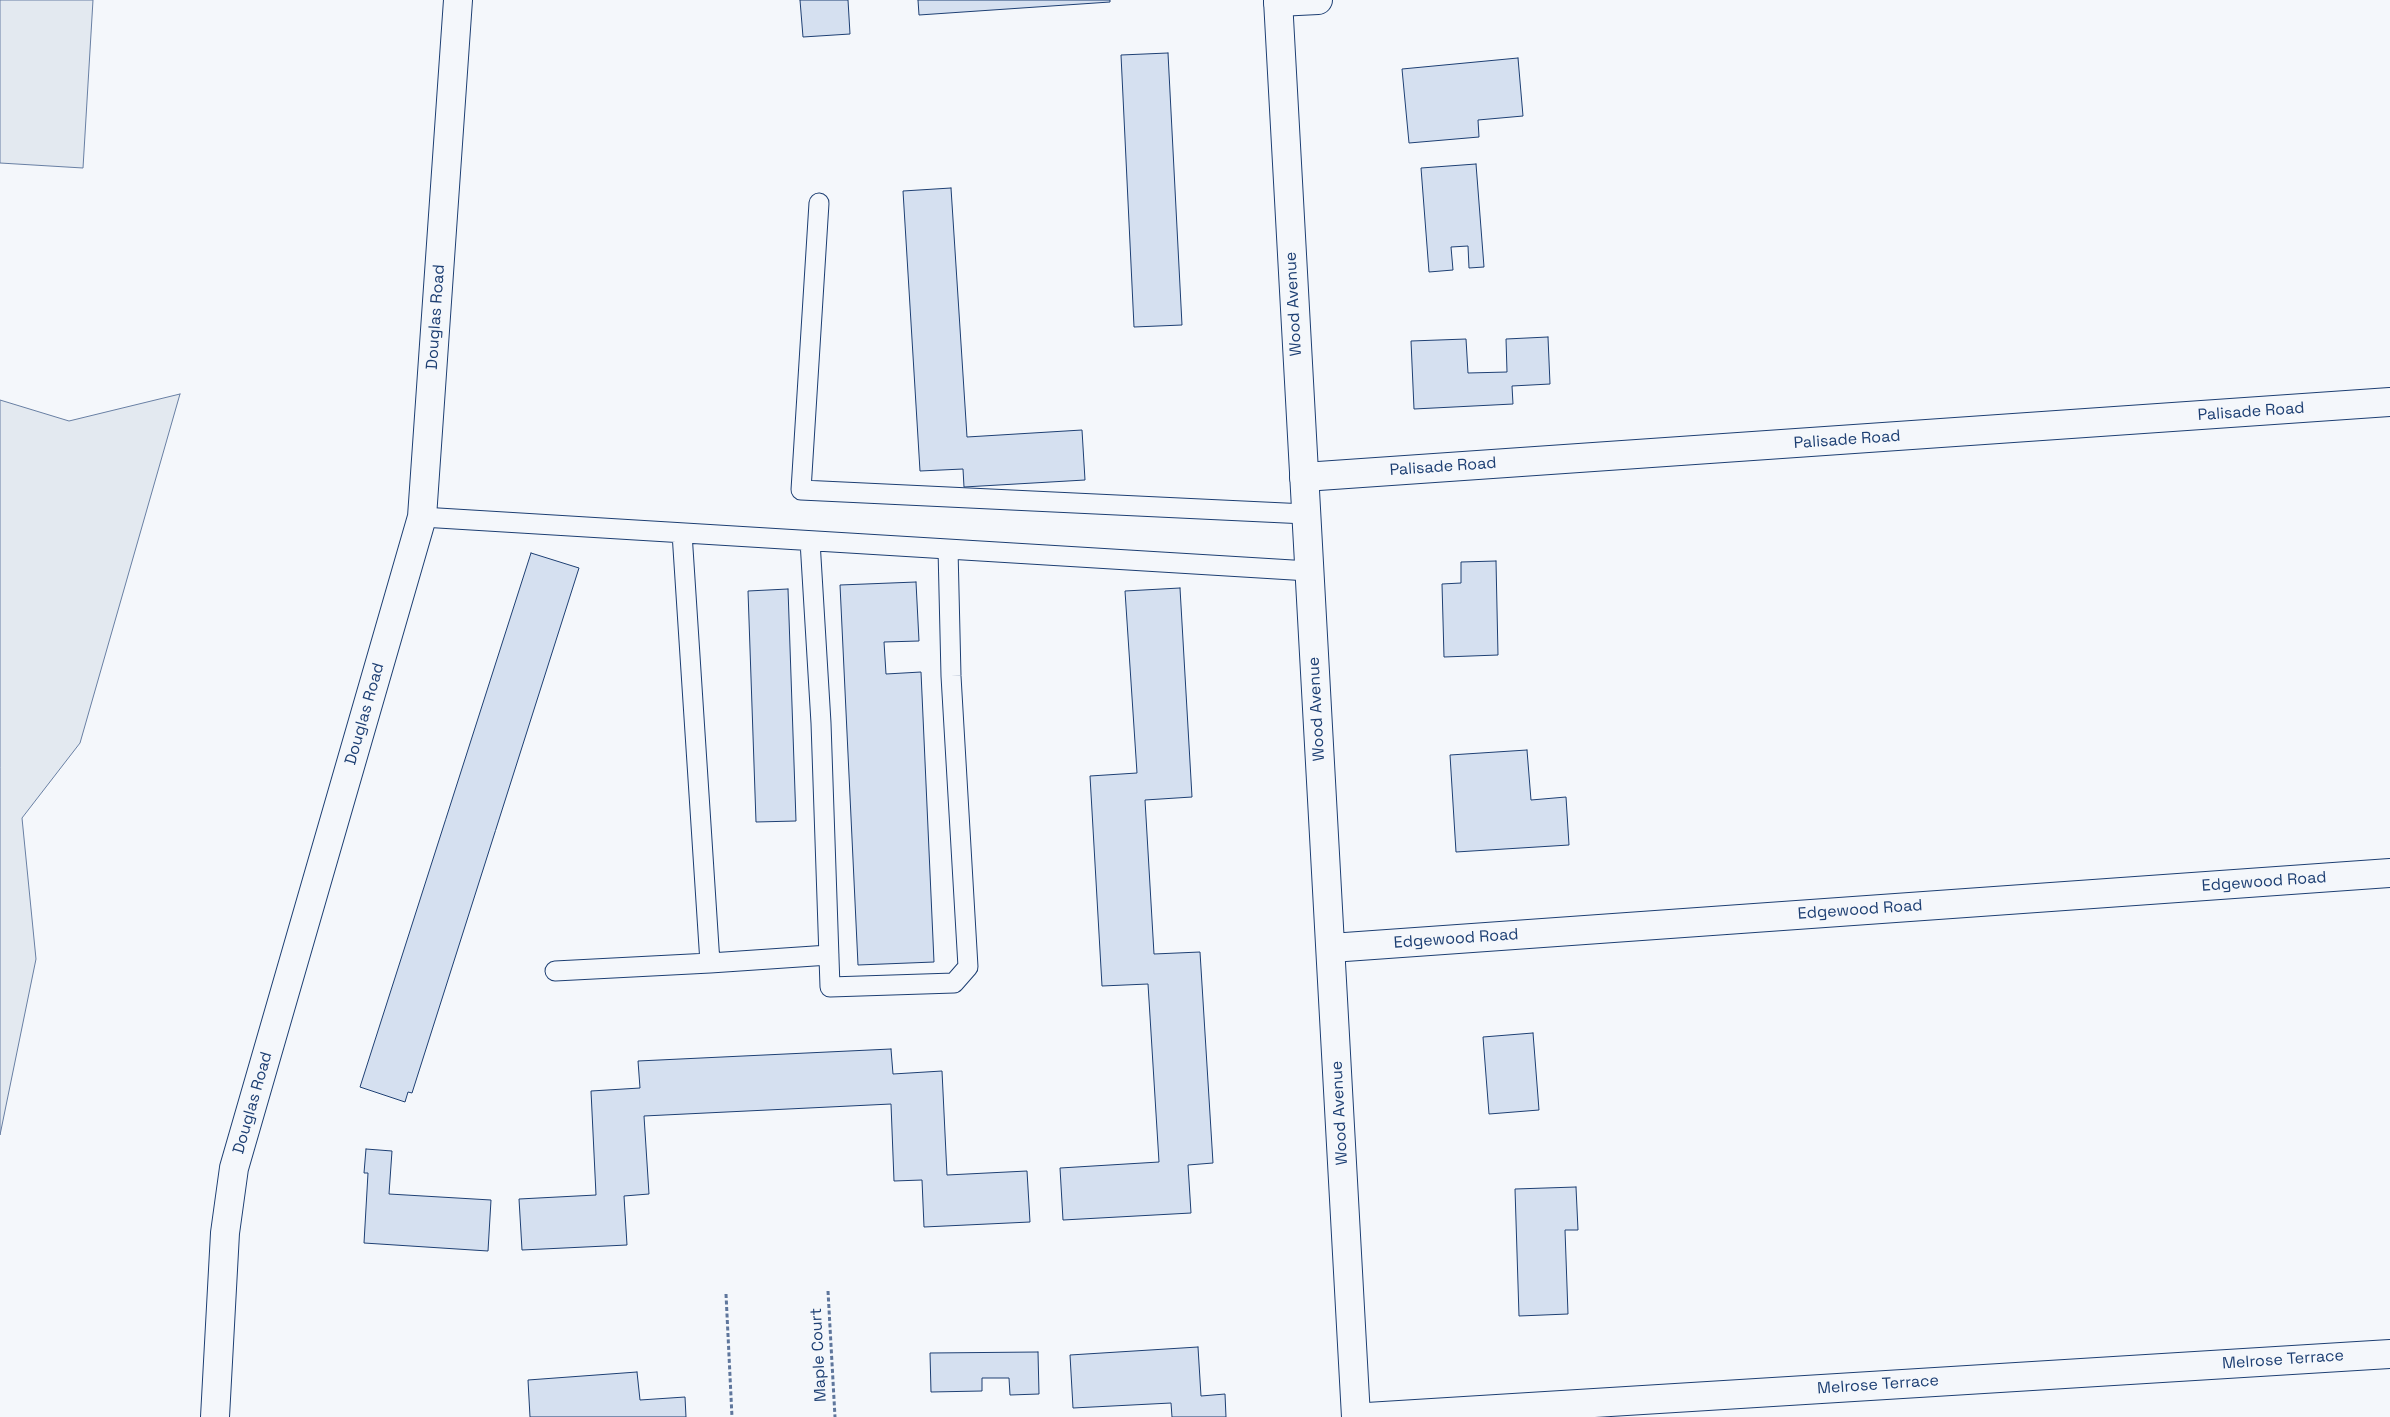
<!DOCTYPE html>
<style>
body{margin:0}
canvas{display:block;background:#f4f7fb}
</style>
<canvas width="2390" height="1417"></canvas>
<script>
const context = document.querySelector('canvas').getContext('2d');
context.lineJoin = 'round';
function fillPath(path, color) { context.fillStyle = color; context.fill(path, 'evenodd'); }
const toPath = rows => new Path2D(rows.map(r => 'M' + r).join(''));
function trace(path, color, width, dash) { context.strokeStyle = color; context.lineWidth = width; context.lineCap = dash ? 'butt' : 'round'; context.setLineDash(dash || []); context.stroke(path); }
function write(font, color, halo, rows, align = 'center') {
  context.font = font + ' "Space Grotesk",sans-serif'; context.lineWidth = 4; context.setLineDash([]); context.textBaseline = 'middle'; context.strokeStyle = halo; context.fillStyle = color; for (const [text, x, y, turn = 0] of rows) {
    context.save(); context.translate(x, y); context.rotate((+turn || 0) * Math.PI / 180); context.textAlign = isNaN(turn) ? turn : align; if (halo) context.strokeText(text, 0, 0); context.fillText(text, 0, 0); context.restore();
  }
}
const green = toPath([
 [0,0,93,0,83,168,0,163,0,0],
 [180,394,80,743,22,818,36,959,0,1135,0,400,69,421,180,394]
]);
const building = toPath([
 [800,0,848,0,850,34,803,37,800,0],
 [918,0,1110,0,1110,2,919,15,918,0],
 [1168,53,1182,325,1134,327,1121,55,1168,53],
 [1518,58,1523,116,1478,120,1479,137,1409,143,1402,69,1518,58],
 [1476,164,1484,267,1469,268,1468,246,1451,247,1453,270,1429,272,1421,168,1476,164],
 [951,188,967,437,1082,430,1085,480,964,487,963,469,920,471,903,191,951,188],
 [1548,337,1550,384,1512,386,1513,404,1414,409,1411,341,1466,339,1468,373,1507,372,1506,339,1548,337],
 [531,553,579,568,412,1093,408,1092,405,1102,360,1087,531,553],
 [1496,561,1498,655,1444,657,1442,584,1461,583,1461,562,1496,561],
 [916,582,919,641,884,642,886,674,921,672,934,962,858,965,840,585,916,582],
 [1180,588,1192,797,1145,800,1154,954,1200,952,1213,1163,1188,1165,1191,1213,1063,1220,1060,1168,1159,1162,1148,984,1102,986,1090,776,1137,773,1125,591,1180,588],
 [788,589,796,821,756,822,748,591,788,589],
 [1527,750,1531,800,1566,797,1569,845,1456,852,1450,755,1527,750],
 [1533,1033,1539,1110,1489,1114,1483,1037,1533,1033],
 [891,1049,893,1074,942,1071,947,1175,1027,1171,1030,1222,924,1227,922,1180,894,1181,891,1104,644,1116,649,1194,624,1196,627,1245,522,1250,519,1199,596,1195,591,1091,640,1088,638,1061,891,1049],
 [366,1149,392,1151,389,1194,491,1200,488,1251,364,1243,368,1173,364,1173,366,1149],
 [1576,1187,1578,1230,1565,1230,1568,1314,1519,1316,1515,1189,1576,1187],
 [1198,1347,1201,1396,1225,1394,1226,1417,1172,1417,1171,1403,1073,1408,1070,1355,1198,1347],
 [1038,1352,1039,1394,1010,1395,1009,1378,982,1378,982,1391,931,1392,930,1353,1038,1352],
 [637,1372,640,1400,685,1397,686,1417,530,1417,528,1380,637,1372]
]);
const path = toPath([
 [828,1291,835,1417],
 [726,1294,732,1417]
]);
const lane = toPath([
 [819,203,801,490,1306,514],
 [422,517,1309,571],
 [682,533,710,963,829,955],
 [810,541,821,723,830,987,954,983,968,967,951,676,948,549],
 [555,971,710,963]
]);
const street = toPath([
 [1278,2,1318,0],
 [1304,477,2390,402],
 [1331,948,2390,873],
 [215,1417,225,1233,234,1168,422,517,458,0],
 [1367,1417,2390,1354]
]);
const secondary = toPath([
 [1278,0,1356,1417]
]);
const streetNames = [
 ["Wood Avenue",1294,304,-93],
 ["Douglas Road",436,317,-86],
 ["Palisade Road",2251,412,-4],
 ["Palisade Road",1847,440,-4],
 ["Palisade Road",1443,467,-4],
 ["Wood Avenue",1317,709,-93],
 ["Douglas Road",365,714,-74],
 ["Edgewood Road",2264,882,-4],
 ["Edgewood Road",1860,910,-4],
 ["Edgewood Road",1456,939,-4],
 ["Douglas Road",253,1103,-74],
 ["Wood Avenue",1340,1113,-93],
 ["Maple Court",819,1355,-93],
 ["Melrose Terrace",2283,1360,-4],
 ["Melrose Terrace",1878,1385,-4]
];
fillPath(green, '#e3e9f0');
trace(green, '#687fa3', 1);
fillPath(building, '#d5e0f0');
trace(building, '#1d3f73', 1);
trace(lane, '#1d3f73', 21);
trace(street, '#1d3f73', 30);
trace(secondary, '#1d3f73', 30);
trace(path, '#5e769c', 3, [4, 2.5]);
trace(lane, '#f4f7fb', 19);
trace(street, '#f4f7fb', 28);
trace(secondary, '#f4f7fb', 28);
write('16px', '#1d3f73', '#f4f7fb', streetNames);
</script>
